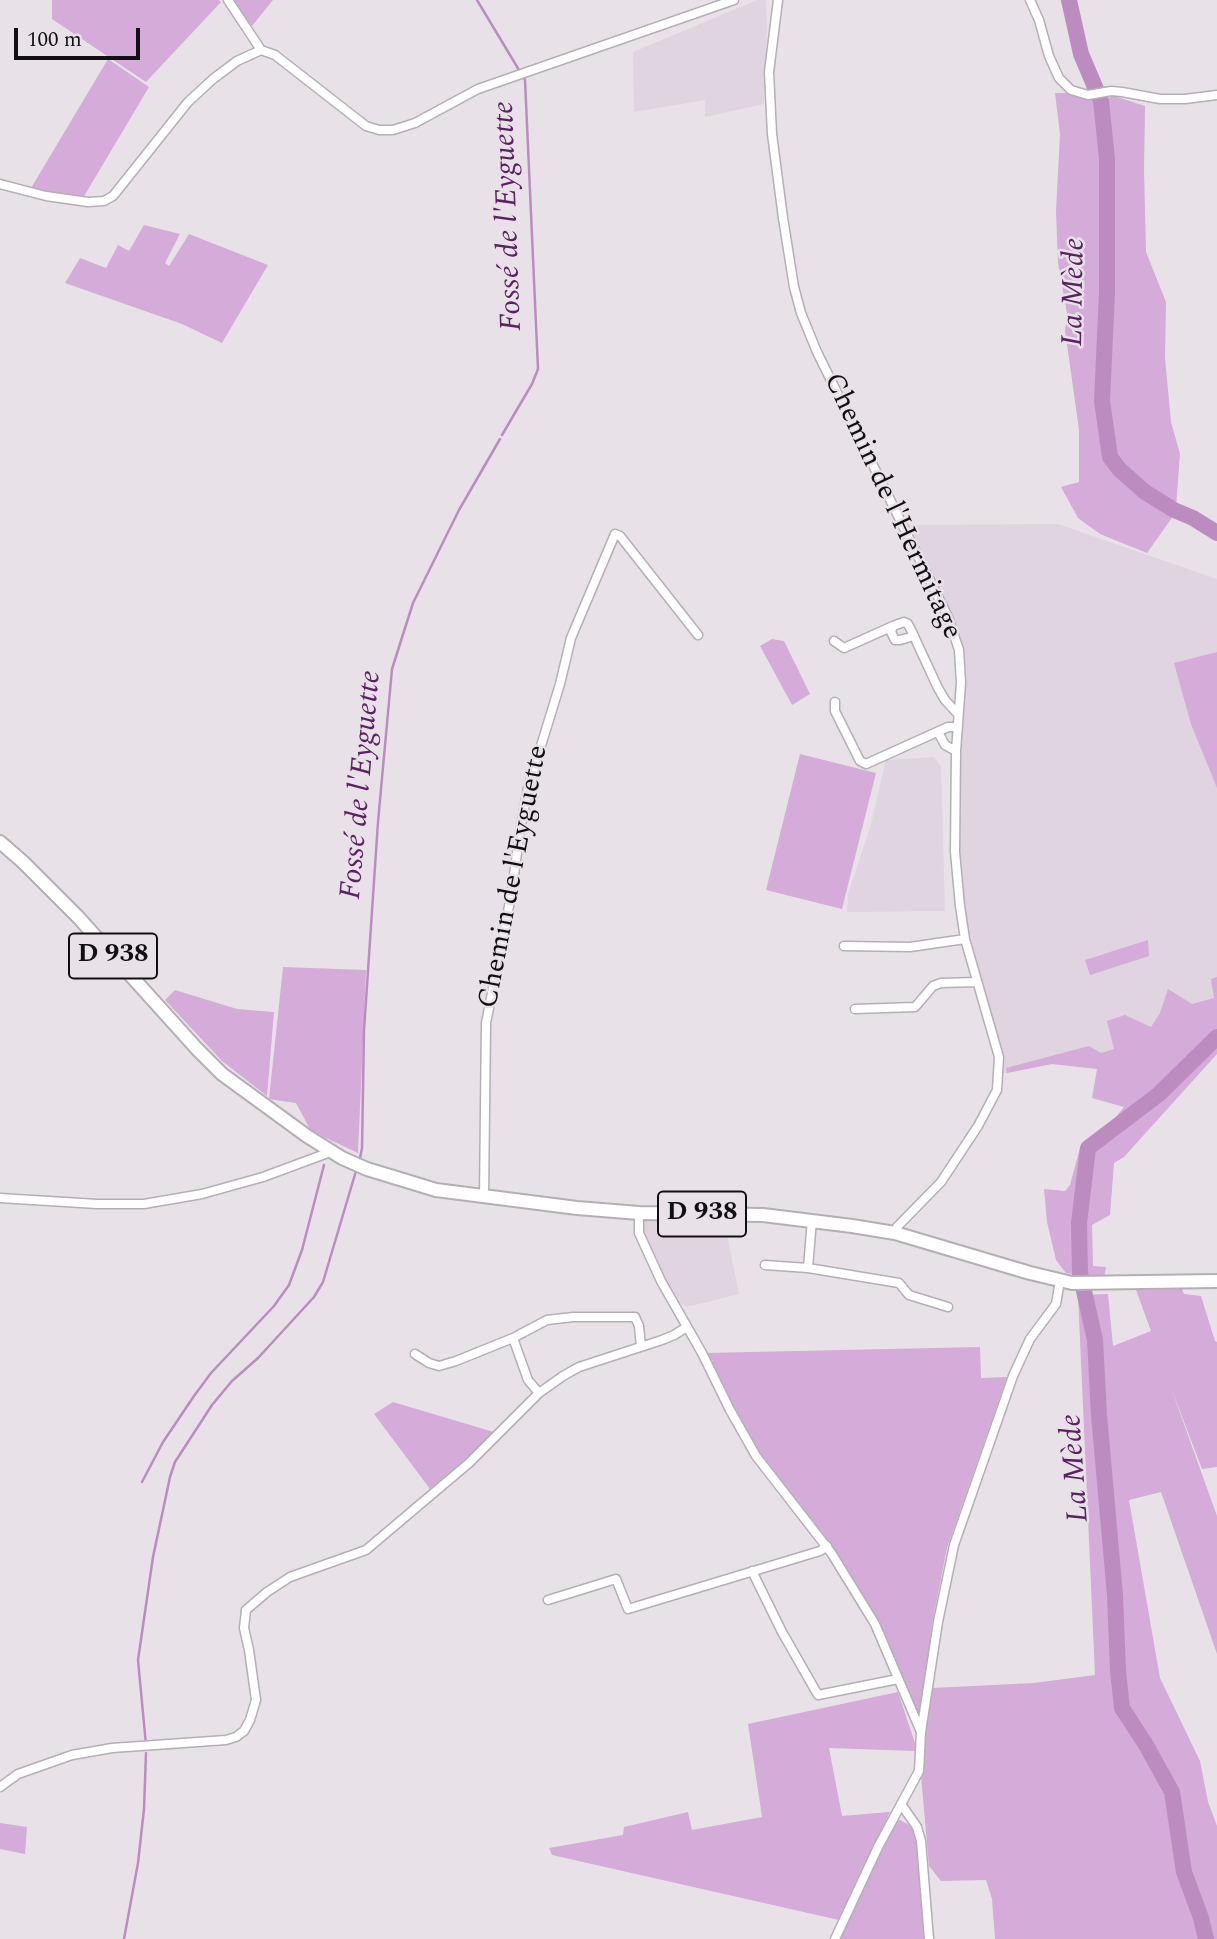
<!DOCTYPE html>
<meta charset="utf-8">
<style>
body{margin:0}
#map{position:relative;width:1217px;height:1939px;overflow:hidden;background:#e8e2e8;font-family:Spectral,serif}
canvas{display:block}
.scale{position:absolute;left:14px;top:28px;width:126px;height:32px;box-sizing:border-box;border:4px solid #110f11;border-top:0;padding-left:9px;font-size:21px;line-height:24px;white-space:nowrap;color:#110f11;-webkit-text-stroke:5px #e8e2e8;paint-order:stroke}
</style>
<div id="map">
<canvas width="1217" height="1939"></canvas>
<div class="scale">100 m</div>
</div>
<script>
const context = document.querySelector('canvas').getContext('2d');
context.lineJoin = 'round';
function fillPath(path, color) { context.fillStyle = color; context.fill(path, 'evenodd'); }
const toPath = rows => new Path2D(rows.map(r => 'M' + r).join(''));
function trace(path, color, width, dash) { context.strokeStyle = color; context.lineWidth = width; context.lineCap = dash ? 'butt' : 'round'; context.setLineDash(dash || []); context.stroke(path); }
function write(font, color, halo, rows, align = 'center') {
  context.font = font + ' Spectral,serif'; context.lineWidth = 5; context.setLineDash([]); context.textBaseline = 'middle'; context.strokeStyle = halo; context.fillStyle = color; for (const [text, x, y, turn = 0] of rows) {
    context.save(); context.translate(x, y); context.rotate((+turn || 0) * Math.PI / 180); context.textAlign = isNaN(turn) ? turn : align; if (halo) context.strokeText(text, 0, 0); context.fillText(text, 0, 0); context.restore();
  }
}
const built = toPath([
 [757,0,766,0,767,28,764,104,705,117,705,100,634,112,633,52],
 [1058,524,1217,579,1217,1006,1097,1069,1052,1064,1007,1073,1002,1072,1002,1056,966,920,958,843,964,662,962,643,957,626,908,525],
 [934,757,941,767,945,911,847,912,848,894,870,828,886,760],
 [644,1217,724,1220,739,1294,686,1307,676,1301,644,1232]
]);
const green = toPath([
 [52,0,219,0,221,2,146,82,52,19],
 [233,0,273,0,252,26],
 [108,59,149,87,83,198,48,194,31,188],
 [1055,93,1068,93,1090,100,1096,99,1099,105,1104,164,1104,295,1098,403,1106,459,1118,475,1144,497,1174,515,1147,553,1100,534,1078,518,1061,487,1079,482,1079,430,1065,330,1067,313,1058,263,1056,211,1060,134],
 [1114,96,1145,106,1144,170,1146,252,1166,302,1165,358,1171,422,1180,454,1176,507,1145,489,1122,468,1113,456,1105,401,1111,289,1110,157,1105,99],
 [144,225,180,234,165,263,169,266,189,234,268,265,222,343,182,324,65,283,80,258,106,268,118,245,129,251],
 [772,639,784,641,810,694,792,705,760,646],
 [1217,652,1217,788,1191,724,1174,663],
 [800,754,876,773,842,909,766,890],
 [1148,940,1149,956,1090,975,1085,960],
 [283,967,366,970,358,1153,311,1131,296,1103,269,1099],
 [1217,977,1217,1054,1124,1157,1114,1163,1110,1215,1092,1225,1093,1266,1106,1267,1104,1278,1066,1273,1056,1260,1047,1222,1044,1189,1065,1191,1070,1185,1080,1148,1107,1128,1124,1107,1092,1098,1097,1069,1052,1064,1007,1073,1006,1068,1089,1046,1101,1053,1114,1049,1107,1021,1125,1015,1151,1027,1160,1013,1168,989,1192,1004,1214,998,1211,979],
 [175,990,237,1009,274,1012,267,1096,222,1061,165,1000],
 [1182,1289,1184,1294,1201,1296,1215,1341,1217,1342,1217,1467,1202,1469,1170,1385,1217,1516,1217,1654,1161,1492,1129,1500,1160,1678,1200,1761,1208,1802,1217,1826,1217,1939,995,1939,992,1899,986,1880,941,1881,929,1866,921,1776,925,1732,932,1688,1034,1683,1095,1675,1078,1295,1108,1294,1113,1346,1151,1331,1136,1290],
 [980,1347,981,1378,1007,1377,947,1548,932,1624,927,1674,918,1719,882,1632,759,1455,704,1353],
 [393,1402,497,1433,430,1489,374,1414],
 [898,1692,915,1743,915,1751,829,1748,842,1816,890,1812,839,1920,552,1855,549,1848,623,1835,624,1827,688,1812,692,1830,762,1817,748,1724],
 [900,1820,911,1826,917,1840,922,1887,925,1939,840,1939,879,1850,894,1822],
 [0,1823,27,1827,25,1854,0,1849]
]);
const stream = toPath([
 [477,0,525,80,538,369,532,384,502,435],
 [360,1158,362,1148,364,1030,378,822,392,669,413,603,459,510,500,439],
 [142,1482,163,1442,194,1396,211,1373,274,1306,289,1285,302,1250,324,1165],
 [146,1745,138,1660,153,1557,170,1477,175,1462,212,1405,232,1381,258,1358,314,1297,323,1282,356,1171],
 [124,1939,138,1863,144,1809,146,1753]
]);
const river = toPath([
 [1069,0,1081,54,1101,101,1107,159,1107,292,1102,401,1110,457,1119,469,1145,492,1174,510,1193,518,1217,533],
 [1206,1939,1201,1918,1184,1872,1172,1792,1146,1745,1122,1708,1118,1671,1115,1595,1099,1415,1095,1340,1080,1273,1079,1223,1088,1148,1159,1094,1217,1037]
]);
const street = toPath([
 [228,0,261,50],
 [778,0,769,72,772,134,783,218,794,287,801,313,817,352,948,617,959,650,961,683,956,751,955,852,960,906,965,939,999,1057,997,1090,978,1126,941,1182,897,1227,895,1233],
 [1030,0,1039,20,1049,56,1059,78,1071,90,1088,95,1111,91,1122,92,1160,99,1185,99,1217,95],
 [0,184,46,196,88,202,104,201,113,196,188,102,213,79,237,61,261,50,275,55,366,126,379,130,393,130,415,123,478,89,734,0],
 [914,636,900,640,895,640,891,632,893,626,904,622,908,624,914,636,918,645,938,688,945,700,958,714],
 [834,641,844,648,893,626],
 [835,702,835,711,860,761,866,764,948,727,958,727],
 [938,732,945,745,956,751],
 [844,946,910,947,965,939],
 [855,1009,915,1007,933,986,941,983,977,982],
 [484,1196,486,1023,512,891,519,837,528,788,560,684,571,638,615,534,620,536,698,635],
 [0,1198,97,1204,144,1204,202,1194,263,1177,325,1154,328,1150],
 [639,1213,639,1233,661,1281,702,1353,730,1410,756,1456,832,1554,875,1624,921,1732],
 [812,1220,808,1268,899,1283,909,1295,948,1307],
 [765,1265,808,1268],
 [415,1354,429,1363,439,1366,456,1361,513,1338],
 [539,1393,528,1380,513,1338,547,1320,573,1317,635,1317,639,1326,641,1347],
 [752,1571,782,1632,818,1695,898,1679],
 [548,1600,616,1579,628,1609,820,1551,827,1546],
 [0,1787,18,1774,72,1755,112,1748,226,1740,236,1737,244,1731,250,1720,256,1700,249,1650,244,1628,246,1610,267,1592,290,1577,366,1550,469,1463,539,1393,563,1376,579,1367,662,1340,674,1335,687,1327],
 [901,1804,917,1827,921,1841,929,1939],
 [835,1939,878,1847,919,1771,921,1732,930,1674,938,1622,954,1545,1013,1376,1030,1339,1056,1304,1060,1281]
]);
const primary = toPath([
 [0,842,23,862,78,917,197,1049,222,1074,307,1136,342,1158,367,1169,436,1190,577,1208,639,1213,763,1215,852,1226,895,1233,1030,1273,1072,1283,1217,1281]
]);
const shields = [
 [113,956,88],
 [702,1214,88]
];
const shieldNames = [
 ["D 938",113,956],
 ["D 938",702,1214]
];
const streetNames = [
 ["Chemin de l'Hermitage",891,507,65],
 ["Chemin de l'Eyguette",515,877,-79]
];
const waterNames = [
 ["Fossé de l'Eyguette",510,216,-92],
 ["La Mède",1076,292,-89],
 ["Fossé de l'Eyguette",363,785,-85],
 ["La Mède",1077,1468,-94]
];
fillPath(built, '#dfd4e0');
fillPath(green, '#d4abd9');
trace(stream, '#bc8cc1', 2.5);
trace(river, '#bc8cc1', 16);
trace(street, '#b4afb5', 11);
trace(primary, '#b4afb5', 16);
trace(street, '#fff', 8);
trace(primary, '#fff', 12);
for (const [x, y, w] of shields) { const box = new Path2D(); box.roundRect(x - w / 2, y - 22.5, w, 45, 5); context.fillStyle = '#e8e2e8'; context.fill(box); trace(box, '#110f11', 2); }
write('bold 26px', '#110f11', null, shieldNames);
write('28px', '#110f11', '#e8e2e8', streetNames);
write('italic 30px', '#5c2163', '#e8e2e8', waterNames);
</script>
